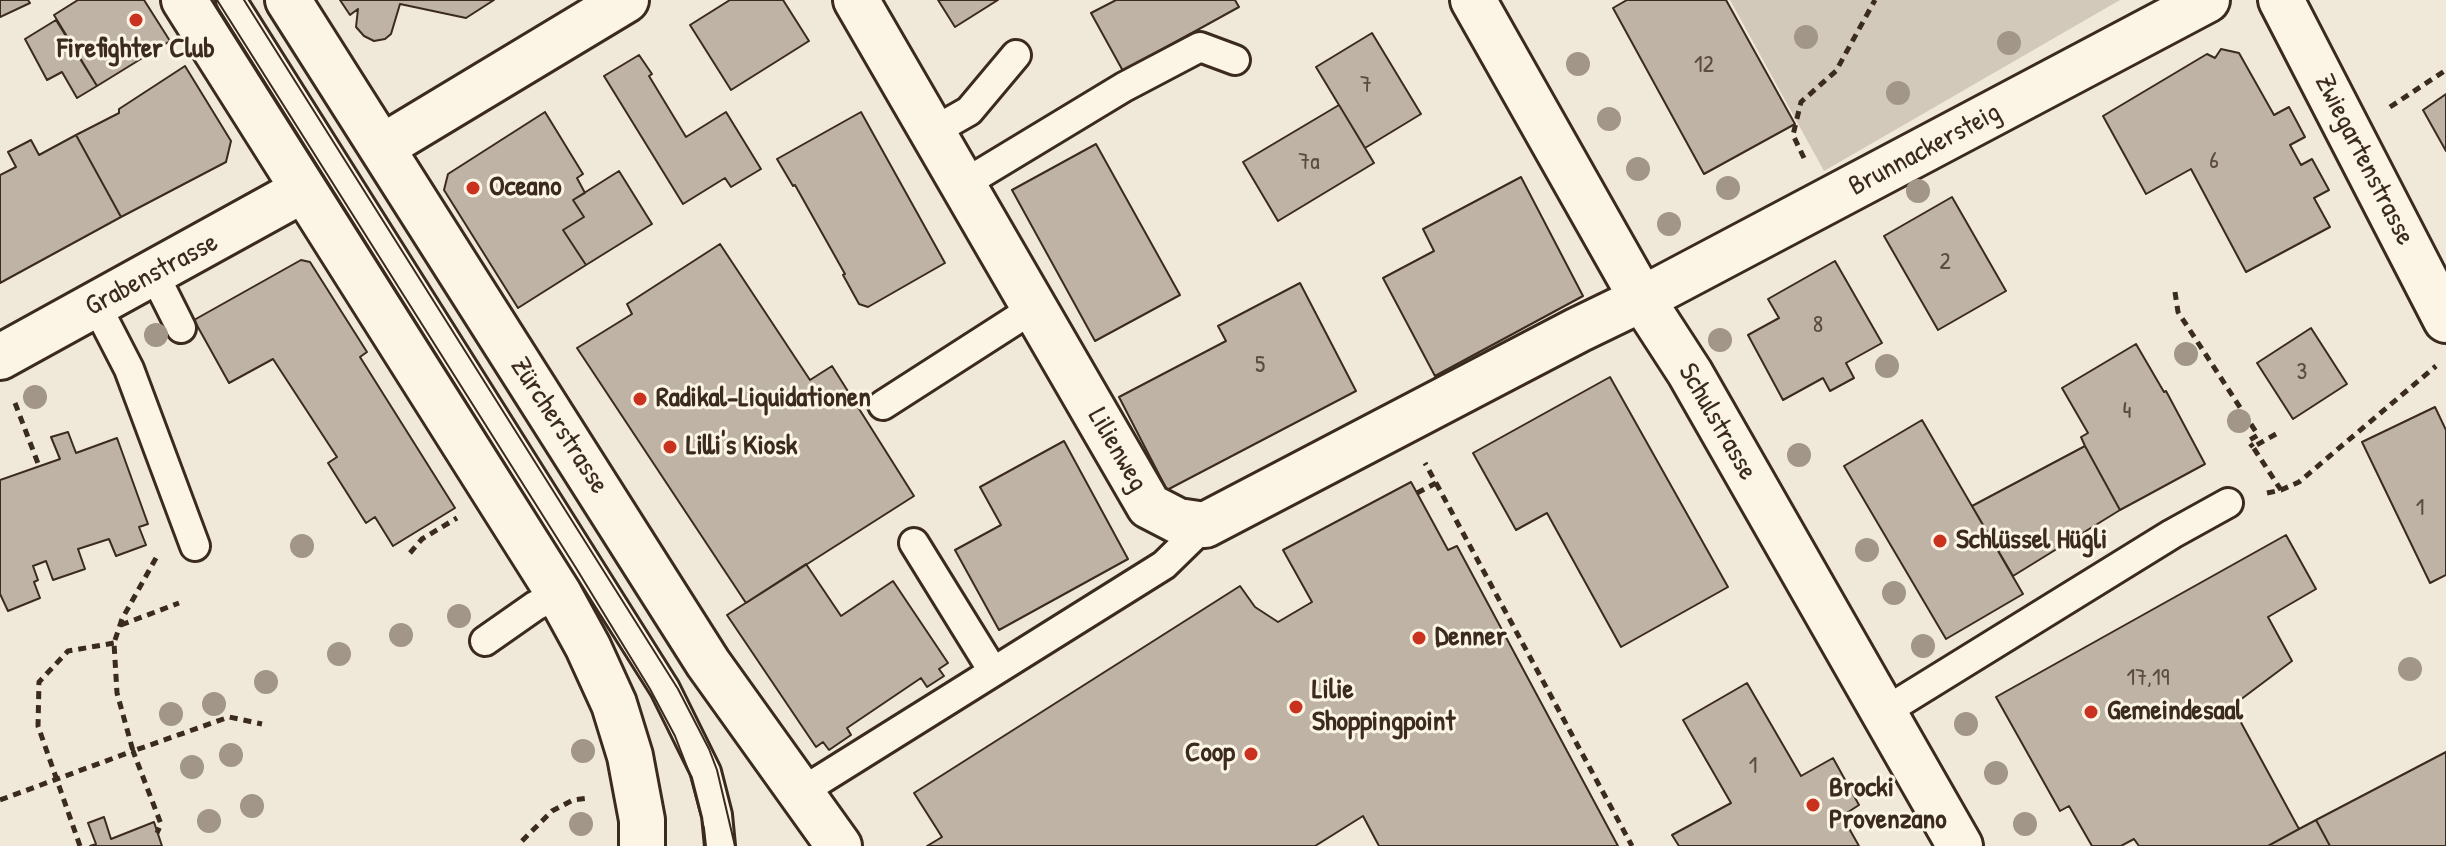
<!DOCTYPE html>
<meta charset="utf-8">
<style>
body{margin:0}
canvas{display:block;background:#f0e9d9}
</style>
<canvas width="2446" height="846"></canvas>
<script>
const context = document.querySelector('canvas').getContext('2d');
context.lineJoin = 'round';
function fillPath(path, color) { context.fillStyle = color; context.fill(path, 'evenodd'); }
const toPath = rows => new Path2D(rows.map(r => 'M' + r).join(''));
function trace(path, color, width, dash) { context.strokeStyle = color; context.lineWidth = width; context.lineCap = dash ? 'butt' : 'round'; context.setLineDash(dash || []); context.stroke(path); }
function write(font, color, halo, rows, align = 'center') {
  context.font = font + ' "Patrick Hand",sans-serif'; context.lineWidth = 6; context.setLineDash([]); context.textBaseline = 'middle'; context.strokeStyle = halo; context.fillStyle = color; for (const [text, x, y, turn = 0] of rows) {
    context.save(); context.translate(x, y); context.rotate((+turn || 0) * Math.PI / 180); context.textAlign = isNaN(turn) ? turn : align; if (halo) context.strokeText(text, 0, 0); context.fillText(text, 0, 0); context.restore();
  }
}
const green = toPath([
 [1730,0,2120,0,1824,171]
]);
const building = toPath([
 [0,0,28,0,30,3,0,17,0,0],
 [78,0,144,0,170,41,97,86,54,15,78,0],
 [340,0,494,0,466,18,400,4,391,34,385,39,374,41,364,36,356,27,358,9,350,15,340,0],
 [730,0,783,0,809,41,731,90,690,25,730,0],
 [938,0,998,0,955,27,938,0],
 [1116,0,1235,0,1239,7,1123,71,1091,13,1116,0],
 [1627,0,1726,0,1795,124,1704,174,1613,8,1627,0],
 [56,20,97,86,77,98,62,72,47,80,25,39,56,20],
 [1372,33,1421,114,1365,148,1316,67,1372,33],
 [2221,49,2239,53,2274,115,2289,107,2305,137,2290,145,2301,165,2312,159,2329,190,2314,198,2330,227,2246,272,2191,169,2146,194,2103,116,2207,54,2215,58,2221,49],
 [639,55,652,74,649,76,686,137,726,112,761,169,731,187,725,178,683,204,604,76,639,55],
 [185,66,231,141,226,162,121,217,76,135,119,113,119,109,185,66],
 [2446,94,2446,151,2423,110,2446,94],
 [1339,105,1374,163,1278,221,1243,162,1339,105],
 [545,112,583,174,577,178,585,193,573,200,584,217,563,230,586,265,518,308,444,190,448,174,545,112],
 [861,112,945,263,868,307,859,304,843,275,845,274,795,185,793,186,777,159,861,112],
 [76,135,121,217,0,283,0,175,16,167,8,152,31,140,39,155,76,135],
 [1096,144,1180,295,1095,341,1012,190,1096,144],
 [619,171,652,224,586,265,563,230,584,217,573,200,619,171],
 [1521,177,1583,296,1435,376,1383,278,1434,251,1423,229,1521,177],
 [1952,197,2006,291,1938,330,1884,236,1952,197],
 [720,244,810,380,832,366,914,496,746,603,577,348,632,314,627,304,720,244],
 [301,260,310,262,367,352,360,357,455,508,393,546,375,517,366,523,328,463,337,457,273,359,229,383,194,320,301,260],
 [1835,261,1882,343,1846,363,1854,378,1830,391,1823,378,1783,400,1748,335,1779,318,1768,299,1835,261],
 [1300,283,1356,391,1167,490,1119,397,1226,341,1218,326,1300,283],
 [2311,328,2347,384,2293,419,2257,363,2311,328],
 [2136,344,2164,392,2166,391,2205,464,2120,510,2085,446,2081,437,2088,433,2062,388,2136,344],
 [1610,377,1728,587,1621,647,1547,513,1516,530,1473,453,1610,377],
 [2435,407,2446,430,2446,575,2430,583,2362,442,2435,407],
 [1922,420,2023,594,1946,639,1844,466,1922,420],
 [68,432,76,453,117,438,148,524,139,527,146,545,116,556,109,539,78,549,85,569,53,580,46,561,33,566,38,580,34,582,40,598,8,611,0,594,0,480,60,459,51,437,68,432],
 [1064,441,1128,559,999,630,955,550,1001,525,980,487,1064,441],
 [2085,446,2120,510,2013,576,1972,506,2085,446],
 [1411,482,1448,550,1457,546,1618,846,1379,846,1363,816,1315,846,927,846,942,837,914,793,1240,586,1255,607,1278,622,1312,602,1283,550,1411,482],
 [2286,535,2316,589,2268,617,2292,661,2232,706,2299,829,2268,846,2139,846,2134,839,2121,846,2092,846,2069,806,2060,811,1996,697,2286,535],
 [806,564,841,616,893,581,948,663,939,669,944,676,927,687,921,678,847,728,851,735,829,750,823,742,816,747,727,615,806,564],
 [1747,683,1801,776,1833,758,1859,805,1842,816,1859,846,1679,846,1672,835,1731,803,1683,720,1747,683],
 [2446,752,2446,846,2330,846,2316,820,2446,752],
 [104,817,111,839,154,822,162,846,90,846,96,844,88,823,104,817],
 [2316,820,2330,846,2268,846,2299,829,2316,820]
]);
const path = toPath([
 [2390,107,2446,70],
 [1804,158,1793,135,1801,102,1836,71,1875,0],
 [2175,292,2178,312,2258,435,2248,441,2253,447],
 [15,403,39,466],
 [2276,434,2253,447,2281,490],
 [1436,483,1632,846],
 [1417,493,1436,483,1425,463],
 [2267,493,2281,490,2299,482,2436,366],
 [410,553,422,539,457,518],
 [156,558,122,619,114,643,117,693,133,751,229,717,262,724],
 [121,625,179,603],
 [0,800,133,751,161,824,157,833],
 [522,841,552,811,573,800,589,798],
 [80,846,38,726,39,682,68,651,114,643]
]);
const service = toPath([
 [231,0,665,689,706,772,717,815,720,846],
 [932,132,969,111,1016,55],
 [962,185,1124,87,1200,47,1235,60],
 [154,274,181,328],
 [96,305,129,369,195,546],
 [883,405,1034,308],
 [914,543,993,671],
 [485,641,535,606,559,594],
 [1884,712,2172,534,2228,503],
 [801,792,1164,565,1205,525]
]);
const minor = toPath([
 [856,0,1149,506,1178,521,1205,525,1578,330,1642,299,2207,0],
 [1473,0,1642,299,1690,373,1960,846],
 [2281,0,2446,320],
 [382,147,626,0],
 [0,357,303,190]
]);
const secondary = toPath([
 [184,0,559,594,588,647,614,704,630,756,642,820,642,846],
 [288,0,708,663,839,846]
]);
const tram = toPath([
 [217,0,576,568,650,689,675,736,689,772,704,828,706,846],
 [244,0,678,689,709,749,717,770,735,846]
]);
const trees = [
 [1806,37],
 [2009,43],
 [1578,64],
 [1898,93],
 [1609,119],
 [1638,169],
 [1728,188],
 [1918,191],
 [1669,224],
 [156,335],
 [1720,340],
 [2186,354],
 [1887,366],
 [35,397],
 [2239,421],
 [1799,455],
 [302,546],
 [1867,550],
 [1894,593],
 [459,616],
 [401,635],
 [1923,646],
 [339,654],
 [2410,669],
 [266,682],
 [214,704],
 [171,714],
 [1966,724],
 [583,751],
 [231,755],
 [192,767],
 [1996,773],
 [252,806],
 [209,821],
 [581,824],
 [2025,824]
];
const markers = [
 [136,20,8,"#c8321e"],
 [473,188,8,"#c8321e"],
 [640,399,8,"#c8321e"],
 [670,447,8,"#c8321e"],
 [1940,541,8,"#c8321e"],
 [1419,638,8,"#c8321e"],
 [1296,707,8,"#c8321e"],
 [2091,712,8,"#c8321e"],
 [1251,754,8,"#c8321e"],
 [1813,805,8,"#c8321e"]
];
const numberNames = [
 ["12",1704,66],
 ["7",1366,86],
 ["6",2214,162],
 ["7a",1309,163],
 ["2",1945,263],
 ["8",1818,326],
 ["5",1260,366],
 ["3",2302,373],
 ["4",2127,412],
 ["1",2420,509],
 ["17,19",2148,679],
 ["1",1753,767]
];
const poiNames = [
 ["Firefighter Club",136,50,"center"],
 ["Oceano",489,188],
 ["Radikal-Liquidationen",656,399],
 ["Lilli's Kiosk",686,447],
 ["Schlüssel Hügli",1956,541],
 ["Denner",1435,638],
 ["Lilie",1312,691],
 ["Shoppingpoint",1312,723],
 ["Gemeindesaal",2107,712],
 ["Coop",1235,754,"right"],
 ["Brocki",1829,789],
 ["Provenzano",1829,821]
];
const streetNames = [
 ["Brunnackersteig",1925,150,-28],
 ["Zwiegartenstrasse",2364,160,63],
 ["Grabenstrasse",152,275,-28],
 ["Schulstrasse",1717,422,60],
 ["Zürcherstrasse",559,426,57],
 ["Lilienweg",1117,450,60]
];
fillPath(green, '#d2c9ba');
fillPath(building, '#beb3a4');
trace(building, '#3b2a1e', 2);
trace(service, '#3b2a1e', 34);
trace(minor, '#3b2a1e', 50);
trace(secondary, '#3b2a1e', 50);
trace(path, '#3b2a1e', 5, [8, 6]);
trace(service, '#fcf5e5', 28);
trace(minor, '#fcf5e5', 44);
trace(secondary, '#fcf5e5', 44);
trace(tram, '#3b2a1e', 2);
context.fillStyle = '#a19688';
for (const [x, y] of trees) { context.beginPath(); context.arc(x, y, 12, 0, 2 * Math.PI); context.fill(); }
for (const [x, y, r, color] of markers) { const dot = new Path2D(); dot.arc(x, y, r, 0, 2 * Math.PI); context.fillStyle = color; context.fill(dot); trace(dot, '#fcf5e5', 3); }
write('24px', '#5c4c40', null, numberNames);
write('bold 28px', '#3b2a1e', '#fcf5e5', poiNames, 'left');
write('28px', '#3b2a1e', '#fcf5e5', streetNames);
</script>
